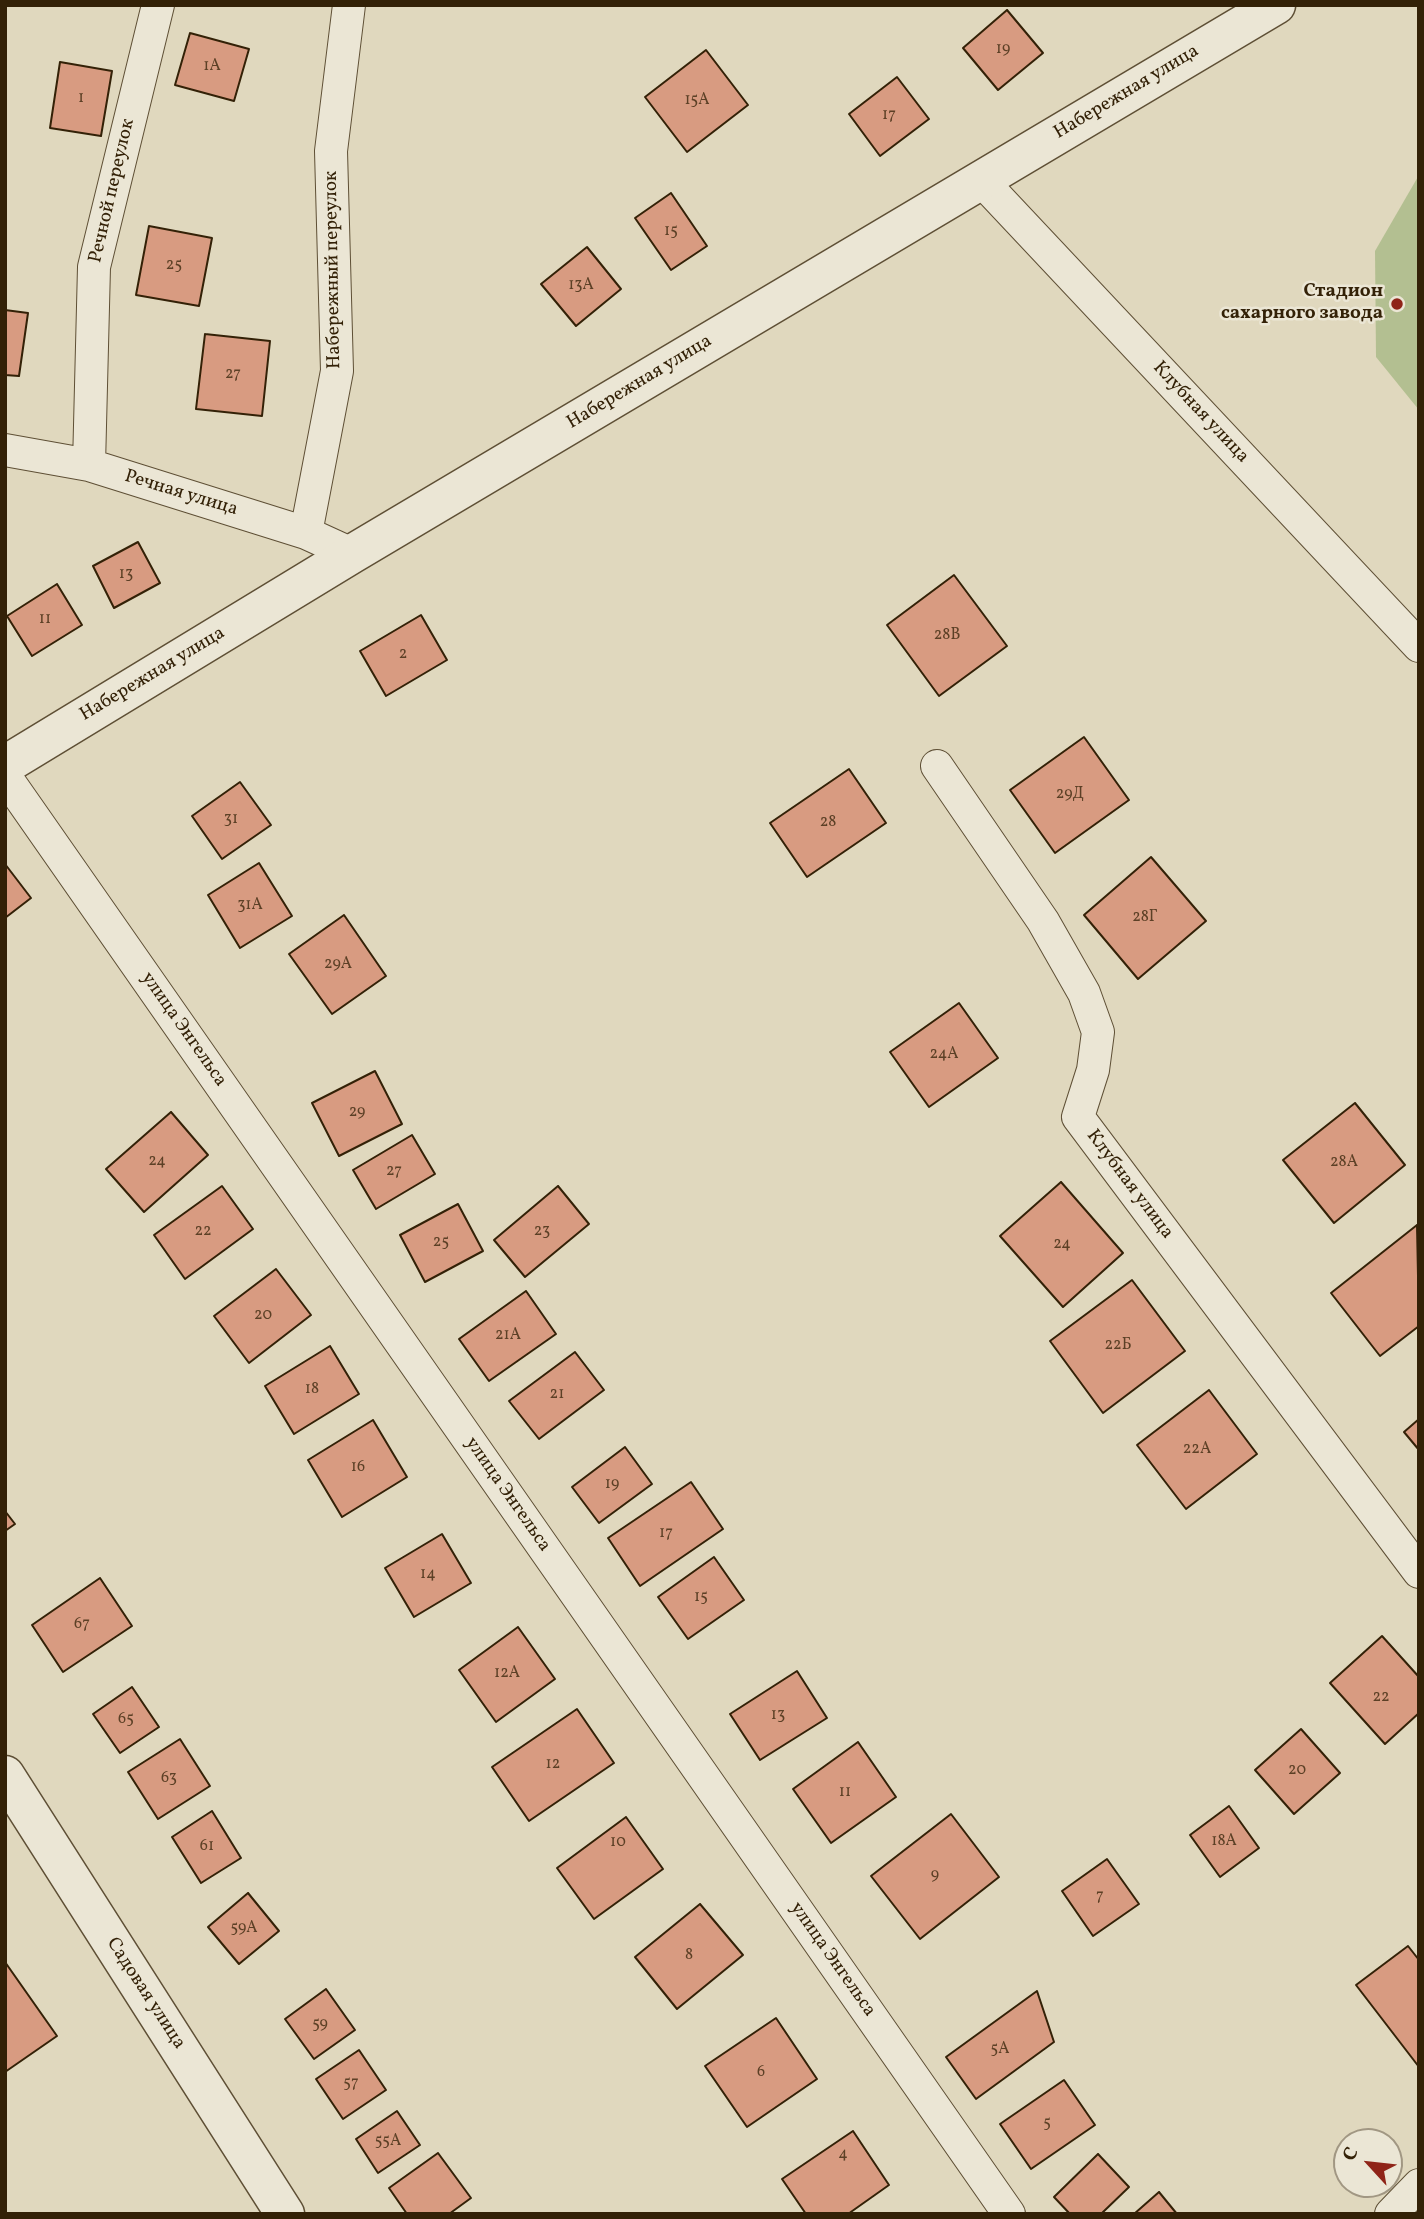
<!DOCTYPE html>
<meta charset="utf-8">
<style>
body{margin:0}
#map{position:relative;width:1424px;height:2219px;overflow:hidden;background:#e0d8be;font-family:Vollkorn,serif}
canvas{display:block}
.frame{position:absolute;inset:0;border:7px solid #332107;pointer-events:none}
.north{position:absolute;left:1333px;top:2128px;width:70px;height:70px;box-sizing:border-box;background:#ebe6d5;border:2px solid #a19783;border-radius:50%;rotate:297deg;font-size:19px;font-weight:700;line-height:28px;text-align:center;color:#332107}
.north::after{content:'';display:block;margin:auto;width:24px;height:32px;background:#8f2418;clip-path:polygon(50% 0,100% 100%,50% 72%,0 100%)}
</style>
<div id="map">
<canvas width="1424" height="2219"></canvas>
<div class="frame"></div>
<div class="north">С</div>
</div>
<script>
const context = document.querySelector('canvas').getContext('2d');
context.lineJoin = 'round';
function fillPath(path, color) { context.fillStyle = color; context.fill(path, 'evenodd'); }
const toPath = rows => new Path2D(rows.map(r => 'M' + r).join(''));
function trace(path, color, width, dash) { context.strokeStyle = color; context.lineWidth = width; context.lineCap = dash ? 'butt' : 'round'; context.setLineDash(dash || []); context.stroke(path); }
function write(font, color, halo, rows, align = 'center') {
  context.font = font + ' Vollkorn,serif'; context.lineWidth = 5; context.setLineDash([]); context.textBaseline = 'middle'; context.strokeStyle = halo; context.fillStyle = color; for (const [text, x, y, turn = 0] of rows) {
    context.save(); context.translate(x, y); context.rotate((+turn || 0) * Math.PI / 180); context.textAlign = isNaN(turn) ? turn : align; if (halo) context.strokeText(text, 0, 0); context.fillText(text, 0, 0); context.restore();
  }
}
const green = toPath([
 [1419,175,1419,410,1376,357,1375,251]
]);
const building = toPath([
 [1007,10,1043,53,998,90,963,48,1007,10],
 [190,33,249,49,234,101,175,85,190,33],
 [706,50,748,105,687,152,645,97,706,50],
 [60,62,112,71,101,136,50,128,60,62],
 [897,77,929,119,880,156,849,114,897,77],
 [671,193,707,246,671,270,635,218,671,193],
 [149,226,212,238,199,306,136,295,149,226],
 [587,247,621,289,576,326,541,284,587,247],
 [5,310,28,313,19,376,5,375,5,310],
 [205,334,270,341,262,416,196,409,205,334],
 [138,542,160,583,114,608,93,566,138,542],
 [954,575,1007,646,939,696,887,625,954,575],
 [57,584,82,625,32,656,7,616,57,584],
 [421,615,447,660,386,696,360,651,421,615],
 [1084,737,1129,800,1055,853,1010,790,1084,737],
 [849,769,886,823,807,877,770,823,849,769],
 [240,782,271,825,222,859,192,816,240,782],
 [1151,857,1206,921,1138,979,1084,915,1151,857],
 [259,863,292,916,240,948,208,895,259,863],
 [5,864,31,898,5,918,5,864],
 [344,915,386,976,332,1014,289,954,344,915],
 [959,1003,998,1058,929,1107,890,1052,959,1003],
 [375,1071,402,1124,339,1156,312,1103,375,1071],
 [1355,1103,1405,1165,1334,1223,1283,1160,1355,1103],
 [171,1112,208,1155,144,1212,106,1169,171,1112],
 [412,1135,435,1174,376,1209,353,1170,412,1135],
 [1061,1182,1123,1253,1063,1307,1000,1236,1061,1182],
 [222,1186,253,1229,185,1279,154,1235,222,1186],
 [558,1186,589,1224,525,1277,494,1240,558,1186],
 [458,1204,483,1251,425,1282,400,1235,458,1204],
 [1417,1225,1419,1326,1380,1356,1331,1293,1417,1225],
 [276,1269,311,1315,249,1363,214,1316,276,1269],
 [1132,1280,1185,1351,1103,1413,1050,1341,1132,1280],
 [526,1291,556,1334,489,1381,459,1339,526,1291],
 [330,1346,359,1394,294,1434,265,1386,330,1346],
 [575,1352,604,1390,539,1439,509,1401,575,1352],
 [1209,1390,1257,1454,1186,1509,1137,1445,1209,1390],
 [1419,1419,1419,1450,1404,1432,1419,1419],
 [373,1420,407,1477,342,1517,308,1460,373,1420],
 [625,1447,652,1484,599,1523,572,1487,625,1447],
 [691,1482,723,1529,640,1586,608,1538,691,1482],
 [5,1511,15,1524,5,1531,5,1511],
 [442,1534,471,1583,414,1617,385,1568,442,1534],
 [714,1557,744,1600,688,1639,658,1597,714,1557],
 [100,1578,132,1626,63,1672,32,1625,100,1578],
 [518,1627,555,1679,496,1722,459,1670,518,1627],
 [1382,1636,1419,1677,1419,1713,1385,1744,1330,1683,1382,1636],
 [797,1671,827,1718,760,1760,730,1714,797,1671],
 [132,1687,159,1727,120,1753,93,1714,132,1687],
 [577,1709,614,1763,529,1821,492,1767,577,1709],
 [1301,1729,1340,1773,1294,1814,1255,1770,1301,1729],
 [180,1739,210,1786,158,1819,128,1772,180,1739],
 [858,1742,896,1797,831,1843,793,1789,858,1742],
 [1229,1806,1259,1848,1220,1877,1190,1835,1229,1806],
 [212,1811,241,1858,201,1883,172,1837,212,1811],
 [951,1814,999,1877,920,1939,871,1876,951,1814],
 [626,1817,663,1869,594,1919,557,1868,626,1817],
 [1107,1859,1139,1904,1093,1936,1062,1891,1107,1859],
 [248,1893,279,1931,239,1964,208,1927,248,1893],
 [700,1904,743,1955,677,2009,635,1957,700,1904],
 [1408,1946,1419,1960,1419,2067,1356,1985,1408,1946],
 [5,1962,57,2036,5,2072,5,1962],
 [326,1989,355,2030,314,2059,285,2019,326,1989],
 [1037,1991,1054,2042,976,2099,946,2057,1037,1991],
 [776,2018,817,2079,747,2127,705,2066,776,2018],
 [359,2050,386,2090,343,2119,316,2079,359,2050],
 [1064,2080,1095,2125,1031,2169,1000,2124,1064,2080],
 [397,2111,420,2145,378,2173,356,2139,397,2111],
 [853,2131,889,2185,848,2214,806,2214,782,2179,853,2131],
 [438,2153,471,2198,449,2214,407,2214,389,2188,438,2153],
 [1098,2154,1129,2187,1101,2214,1070,2214,1054,2197,1098,2154],
 [1159,2192,1177,2214,1134,2214,1159,2192]
]);
const minor = toPath([
 [981,180,1419,646],
 [5,450,89,465,306,533,352,554],
 [89,465,94,267,158,5],
 [306,533,337,371,331,151,349,5],
 [937,766,1043,921,1084,993,1098,1032,1093,1070,1078,1117,1419,1572],
 [5,776,1009,2214],
 [1391,2214,1419,2185]
]);
const tertiary = toPath([
 [5,765,352,554,1276,5],
 [5,1775,285,2214]
]);
const markers = [
 [1397,304,7,"#8f2418"]
];
const numberNames = [
 ["19",1003,50],
 ["1А",212,67],
 ["1",81,99],
 ["15А",697,101],
 ["17",889,116],
 ["15",671,232],
 ["25",174,266],
 ["13А",581,286],
 ["27",233,375],
 ["13",126,575],
 ["11",45,620],
 ["28В",947,636],
 ["2",403,655],
 ["29Д",1070,795],
 ["31",231,820],
 ["28",828,823],
 ["31А",250,906],
 ["28Г",1145,918],
 ["29А",338,965],
 ["24А",944,1055],
 ["29",357,1113],
 ["24",157,1162],
 ["28А",1344,1163],
 ["27",394,1172],
 ["22",203,1232],
 ["23",542,1232],
 ["25",441,1243],
 ["24",1062,1245],
 ["20",263,1316],
 ["21А",508,1336],
 ["22Б",1118,1346],
 ["18",312,1390],
 ["21",557,1395],
 ["22А",1197,1450],
 ["16",358,1468],
 ["19",612,1485],
 ["17",666,1534],
 ["14",428,1575],
 ["15",701,1598],
 ["67",82,1625],
 ["12А",507,1674],
 ["22",1381,1698],
 ["13",778,1716],
 ["65",126,1720],
 ["12",553,1765],
 ["20",1297,1771],
 ["63",169,1779],
 ["11",845,1793],
 ["18А",1224,1842],
 ["10",618,1843],
 ["61",207,1847],
 ["9",935,1876],
 ["7",1100,1897],
 ["59А",244,1929],
 ["8",689,1956],
 ["59",320,2025],
 ["5А",1000,2050],
 ["6",761,2073],
 ["57",351,2084],
 ["5",1047,2124],
 ["55А",388,2142],
 ["4",843,2155]
];
const streetNames = [
 ["Набережная улица",1127,93,-31],
 ["Речной переулок",113,191,-77],
 ["Набережный переулок",334,270,-91],
 ["Набережная улица",640,383,-31],
 ["Клубная улица",1200,413,47],
 ["Речная улица",181,494,17],
 ["Набережная улица",153,675,-31],
 ["улица Энгельса",183,1030,55],
 ["Клубная улица",1129,1185,53],
 ["улица Энгельса",507,1495,55],
 ["улица Энгельса",832,1960,55],
 ["Садовая улица",145,1994,57]
];
const poiNames = [
 ["Стадион",1383,293],
 ["сахарного завода",1383,315]
];
fillPath(green, '#b3bf91');
fillPath(building, '#d89b81');
trace(building, '#332107', 2);
trace(minor, '#5e4f35', 34);
trace(tertiary, '#5e4f35', 41);
trace(minor, '#ebe6d5', 32);
trace(tertiary, '#ebe6d5', 38);
for (const [x, y, r, color] of markers) { const dot = new Path2D(); dot.arc(x, y, r, 0, 2 * Math.PI); context.fillStyle = color; context.fill(dot); trace(dot, '#ebe6d5', 2.5); }
write('16px', '#5c4026', null, numberNames);
write('19px', '#332107', '#ebe6d5', streetNames);
write('bold 19px', '#332107', '#ebe6d5', poiNames, 'right');
</script>
